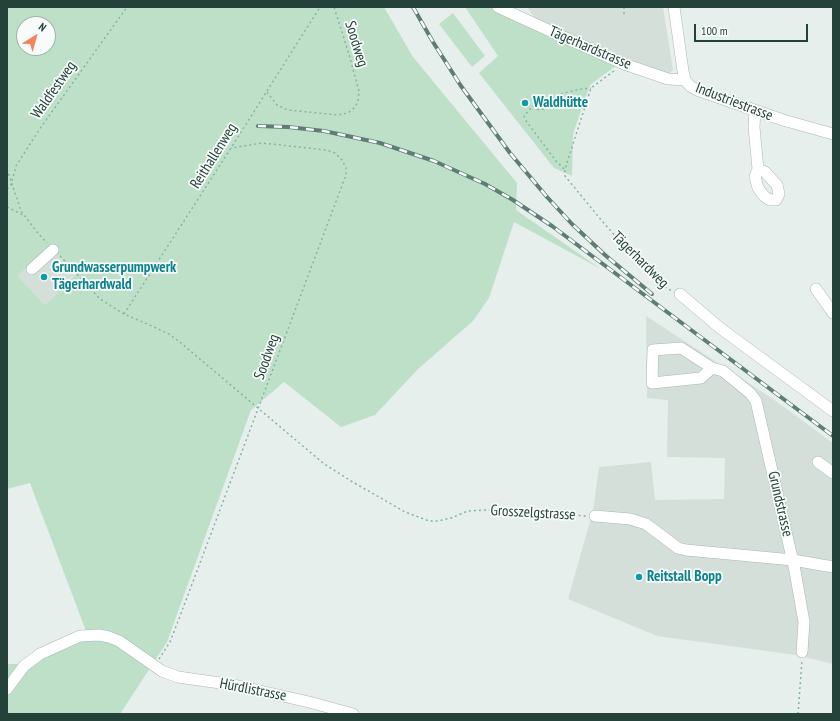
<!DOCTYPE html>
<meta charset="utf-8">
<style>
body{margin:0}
#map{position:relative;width:840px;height:721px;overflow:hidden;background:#e6efeb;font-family:"PT Sans Narrow",sans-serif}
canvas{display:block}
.frame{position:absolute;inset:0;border:8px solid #24423a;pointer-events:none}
.north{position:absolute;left:16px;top:16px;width:40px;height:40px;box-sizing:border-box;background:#f7fbf9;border:1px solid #a3b1ad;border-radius:50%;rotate:37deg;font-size:11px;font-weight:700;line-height:16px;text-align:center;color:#24423a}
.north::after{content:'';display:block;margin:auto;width:14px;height:18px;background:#f4845f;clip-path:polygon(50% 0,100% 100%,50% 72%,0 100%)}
.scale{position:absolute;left:694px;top:24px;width:114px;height:18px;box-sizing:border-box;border:2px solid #24423a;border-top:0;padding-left:5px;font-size:12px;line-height:14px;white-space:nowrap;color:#24423a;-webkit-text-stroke:3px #f7fbf9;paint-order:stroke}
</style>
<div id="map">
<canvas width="840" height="721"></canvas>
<div class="frame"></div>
<div class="north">N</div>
<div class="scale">100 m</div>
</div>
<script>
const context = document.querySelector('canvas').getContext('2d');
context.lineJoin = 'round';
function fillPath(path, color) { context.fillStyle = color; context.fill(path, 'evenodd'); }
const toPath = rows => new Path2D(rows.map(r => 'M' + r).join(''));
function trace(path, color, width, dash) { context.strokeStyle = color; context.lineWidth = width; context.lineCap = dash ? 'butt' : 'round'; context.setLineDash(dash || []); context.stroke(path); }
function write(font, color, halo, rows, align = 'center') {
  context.font = font + ' "PT Sans Narrow",sans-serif'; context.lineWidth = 3.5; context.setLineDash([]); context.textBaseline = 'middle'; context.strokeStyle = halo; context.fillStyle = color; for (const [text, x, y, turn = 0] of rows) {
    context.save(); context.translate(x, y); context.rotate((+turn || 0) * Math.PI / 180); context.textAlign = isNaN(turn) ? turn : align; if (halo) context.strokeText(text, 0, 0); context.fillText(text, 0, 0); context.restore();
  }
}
const built = toPath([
 [527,7,663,7,673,70,669,74,621,59,537,21],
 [50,246,76,273,45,305,18,276],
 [646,316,773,399,833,443,833,664,796,655,657,636,568,599,593,511,599,467,651,462,655,500,724,499,725,458,667,457,668,400,647,398]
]);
const green = toPath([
 [7,7,384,7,413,57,517,183,516,210,601,269,514,222,489,298,473,321,418,369,375,415,341,427,284,382,251,410,167,642,122,711,121,714,7,714,7,664,24,664,86,631,30,483,7,489],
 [24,24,48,24,48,48,24,48],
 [50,246,76,274,45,305,18,276],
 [465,7,492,7,617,65,590,85,573,134,572,176,554,168,479,73,498,56],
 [453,13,485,56,472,67,439,24]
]);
const path = toPath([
 [624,7,624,15],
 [660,7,660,8],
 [614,71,591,88,565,169,565,176,602,221,626,248,665,287,672,291],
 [267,92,277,105,288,110,338,115,348,113,354,108,358,102,359,91,348,51,334,7],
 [7,169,21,211,37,232,47,243],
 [564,169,556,161,526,121,524,116,533,106,539,110,543,109,555,97,564,93,581,89,591,88],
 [7,189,11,185,16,166,39,130,127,7],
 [7,207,23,215],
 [60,256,100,299,124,314,154,327,169,334,181,343,323,463,351,481,405,512,429,521,438,521,451,518,468,511,488,510,587,516],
 [124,314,231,148,320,7],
 [159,659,170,642,177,624,346,175,346,168,342,160,335,153,326,150,262,143,231,148],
 [798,714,802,660]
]);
const minor = toPath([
 [498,7,559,35,624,64,668,79,685,80],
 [674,7,683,71,685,80,690,86,697,90,783,120,833,134],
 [755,111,754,127,758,169,755,177,758,188,764,196,770,200,776,200,779,194,777,185,765,172,758,169],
 [32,269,53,250],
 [816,289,833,313],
 [680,294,720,328,833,411],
 [712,368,701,378,652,383,653,350,681,348,712,368,723,371,750,393,756,401,795,571,804,622,802,652],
 [818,462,833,473],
 [595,516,630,519,646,524,678,548,686,550,793,560,833,567],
 [7,689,24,666,40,654,80,636,99,635,109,637,119,641,162,671,178,677,234,685,309,702,353,714]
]);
const rail = toPath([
 [413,7,433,42,461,86,510,153,547,197,572,224,605,255,652,294],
 [258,126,288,127,324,131,380,143,434,161,485,184,513,200,552,226,833,436]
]);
const markers = [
 [525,103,4,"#0f9aa8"],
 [44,277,4,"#0f9aa8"],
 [639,577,4,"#0f9aa8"]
];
const streetNames = [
 ["Soodweg",356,44,73],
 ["Tägerhardstrasse",590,48,23],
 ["Waldfestweg",54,90,-55],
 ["Industriestrasse",734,102,21],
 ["Reithallenweg",214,156,-58],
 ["Tägerhardweg",640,260,45],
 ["Soodweg",267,357,-70],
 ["Grundstrasse",780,504,77],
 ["Grosszelgstrasse",533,513,3],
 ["Hürdlistrasse",253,690,11]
];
const cultureNames = [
 ["Waldhütte",533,103],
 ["Grundwasserpumpwerk",52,268],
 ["Tägerhardwald",52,285],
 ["Reitstall Bopp",647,577]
];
fillPath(built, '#d4dfda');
fillPath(green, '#bfe0c8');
trace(minor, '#a8b8b2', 12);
trace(path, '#86b3a5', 1.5, [2, 3]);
trace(minor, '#fff', 11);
trace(rail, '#5f7d75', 4);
trace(rail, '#f7fbf9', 2.5, [8]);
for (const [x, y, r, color] of markers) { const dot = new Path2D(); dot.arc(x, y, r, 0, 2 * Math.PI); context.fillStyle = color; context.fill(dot); trace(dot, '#f7fbf9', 1.5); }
write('15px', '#24423a', '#f7fbf9', streetNames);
write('bold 15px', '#0d838f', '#f7fbf9', cultureNames, 'left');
</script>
